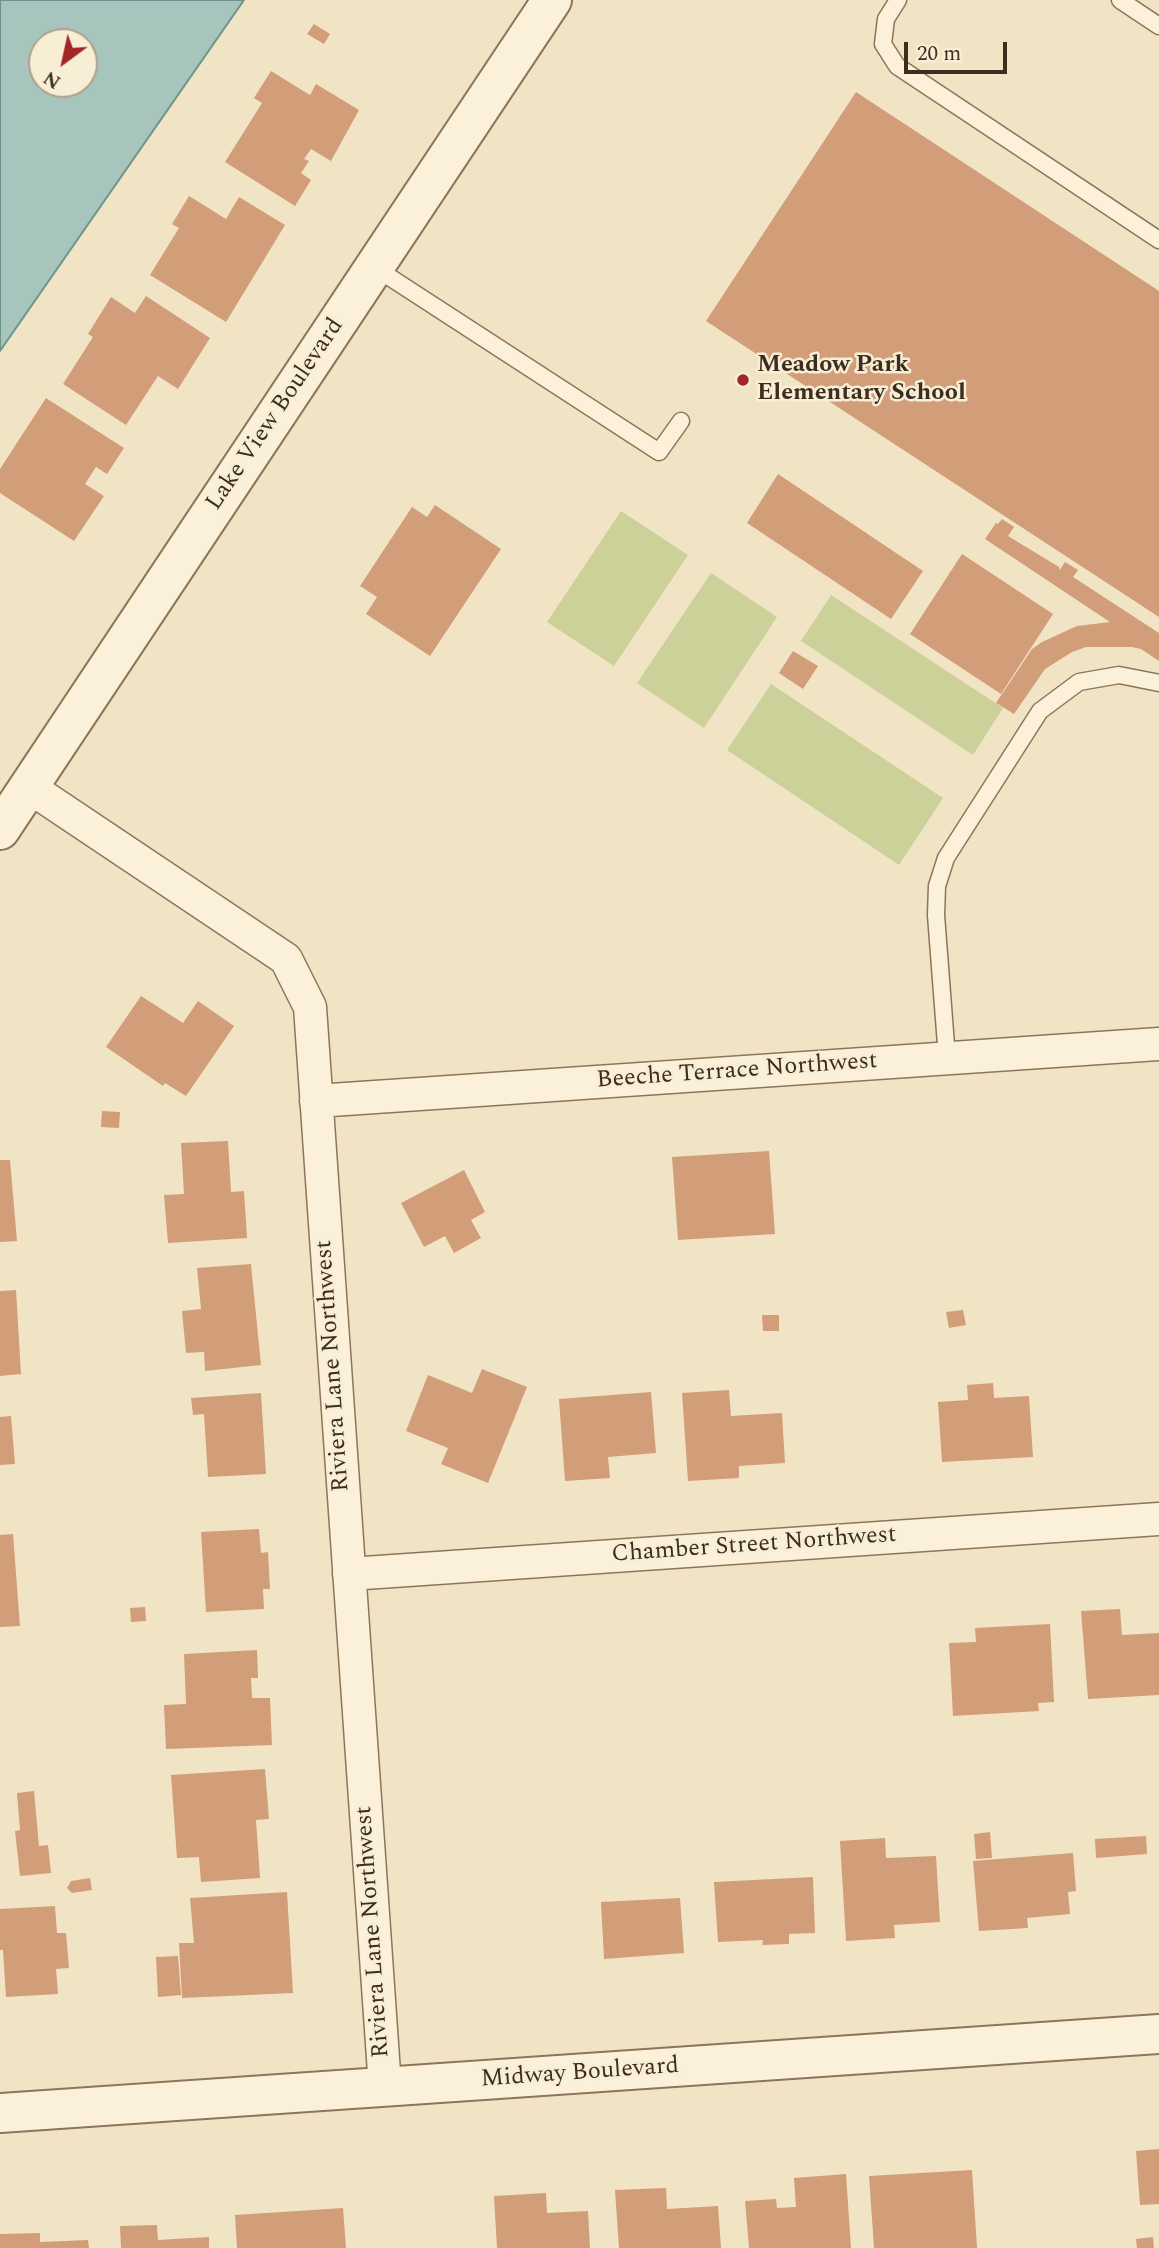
<!DOCTYPE html>
<style>
body{margin:0}
#map{position:relative;width:1159px;height:2248px;overflow:hidden;background:#f1e4c5;font-family:Spectral,serif}
canvas{display:block}
.north{position:absolute;left:28px;top:28px;width:70px;height:70px;box-sizing:border-box;background:#f8eed6;border:2px solid #ada18c;border-radius:50%;rotate:213deg;font-size:19px;font-weight:700;line-height:28px;text-align:center;color:#3d2d1e}
.north::after{content:'';display:block;margin:auto;width:24px;height:32px;background:#a22528;clip-path:polygon(50% 0,100% 100%,50% 72%,0 100%)}
.scale{position:absolute;left:904px;top:42px;width:103px;height:32px;box-sizing:border-box;border:4px solid #3d2d1e;border-top:0;padding-left:9px;font-size:21px;line-height:24px;white-space:nowrap;color:#3d2d1e;-webkit-text-stroke:5px #f8eed6;paint-order:stroke}
</style>
<div id="map">
<canvas width="1159" height="2248"></canvas>
<div class="north">N</div>
<div class="scale">20 m</div>
</div>
<script>
const context = document.querySelector('canvas').getContext('2d');
context.lineJoin = 'round';
function fillPath(path, color) { context.fillStyle = color; context.fill(path, 'evenodd'); }
const toPath = rows => new Path2D(rows.map(r => 'M' + r).join(''));
function trace(path, color, width, dash) { context.strokeStyle = color; context.lineWidth = width; context.lineCap = dash ? 'butt' : 'round'; context.setLineDash(dash || []); context.stroke(path); }
function write(font, color, halo, rows, align = 'center') {
  context.font = font + ' Spectral,serif'; context.lineWidth = 5; context.setLineDash([]); context.textBaseline = 'middle'; context.strokeStyle = halo; context.fillStyle = color; for (const [text, x, y, turn = 0] of rows) {
    context.save(); context.translate(x, y); context.rotate((+turn || 0) * Math.PI / 180); context.textAlign = isNaN(turn) ? turn : align; if (halo) context.strokeText(text, 0, 0); context.fillText(text, 0, 0); context.restore();
  }
}
const green = toPath([
 [621,511,688,555,614,666,547,622],
 [711,573,777,617,704,728,637,683],
 [831,595,1003,708,973,755,801,641],
 [771,684,943,798,899,865,727,750]
]);
const water = toPath([
 [0,0,244,0,0,351,0,0],
 [42,42,84,42,84,84,42,84,42,42]
]);
const building = toPath([
 [314,24,330,34,324,44,307,34],
 [271,71,310,95,316,84,359,110,331,161,311,149,304,159,309,161,301,173,311,180,295,206,225,162,262,103,254,98],
 [856,92,1159,291,1159,617,706,321],
 [189,196,226,219,239,197,285,225,226,322,150,275,179,228,172,224],
 [146,296,210,338,178,389,158,376,126,425,63,384,93,337,88,334,111,297,135,313],
 [46,398,124,448,107,474,96,467,85,484,104,496,74,541,0,493,0,469],
 [778,474,923,571,891,619,747,523],
 [435,505,501,549,430,656,366,614,377,597,360,586,412,507,427,517],
 [1002,519,1014,527,1008,536,1059,567,1060,570,1065,562,1078,570,1073,577,1159,633,1159,661,1141,649,1132,647,1086,647,1072,652,1045,669,1014,714,996,703,1032,649,1042,642,1077,626,1110,622,985,539,996,523,998,524],
 [962,554,1053,614,1001,694,910,634],
 [793,651,818,666,803,689,779,673],
 [141,996,183,1023,198,1001,234,1026,186,1096,165,1083,163,1086,106,1047],
 [102,1111,120,1112,119,1128,101,1127],
 [228,1141,231,1192,244,1191,247,1238,168,1243,164,1195,184,1194,181,1143],
 [769,1151,775,1234,678,1240,672,1157],
 [0,1160,10,1160,17,1241,0,1242],
 [464,1170,485,1212,471,1220,481,1238,454,1253,445,1236,424,1247,401,1203],
 [251,1264,261,1365,205,1371,204,1352,186,1353,182,1311,201,1309,197,1268],
 [16,1290,21,1374,0,1376,0,1291],
 [963,1310,966,1325,949,1328,946,1312],
 [762,1315,779,1315,779,1331,763,1331],
 [482,1369,527,1387,488,1483,441,1464,448,1448,406,1431,428,1375,472,1393],
 [993,1383,994,1398,1029,1396,1033,1457,942,1462,938,1402,968,1400,967,1385],
 [729,1390,731,1416,782,1413,785,1463,739,1466,739,1478,688,1481,682,1393],
 [651,1392,656,1453,608,1457,610,1478,565,1481,559,1399],
 [261,1393,266,1474,208,1477,204,1414,193,1415,191,1398],
 [11,1416,15,1464,0,1465,0,1417],
 [259,1529,261,1553,268,1552,270,1589,263,1589,264,1609,206,1612,201,1532],
 [13,1534,20,1626,0,1627,0,1535],
 [145,1607,146,1621,131,1622,130,1608],
 [1120,1609,1122,1635,1159,1633,1159,1695,1088,1699,1081,1611],
 [1050,1624,1054,1702,1038,1703,1039,1711,953,1716,949,1643,976,1642,975,1628],
 [257,1650,258,1678,251,1678,252,1698,270,1698,272,1745,166,1749,164,1705,186,1704,184,1654],
 [265,1769,269,1819,256,1820,260,1878,201,1882,199,1857,177,1858,171,1775],
 [34,1791,39,1846,48,1845,51,1873,20,1876,15,1831,20,1830,17,1793],
 [990,1832,992,1858,976,1859,974,1834],
 [1146,1836,1147,1854,1096,1858,1095,1839],
 [885,1838,886,1858,936,1856,940,1922,894,1925,895,1938,846,1941,840,1841],
 [1073,1853,1076,1891,1068,1892,1070,1914,1027,1918,1028,1928,979,1931,973,1861],
 [813,1877,815,1933,789,1934,789,1944,762,1945,763,1940,718,1942,714,1882],
 [90,1878,92,1890,72,1893,67,1888,71,1881],
 [287,1892,293,1993,182,1998,179,1943,194,1943,190,1898],
 [680,1898,684,1953,604,1959,601,1902],
 [55,1906,57,1933,66,1933,69,1968,56,1969,58,1994,6,1997,3,1950,0,1950,0,1909],
 [178,1956,181,1995,158,1997,156,1957],
 [1159,2149,1159,2204,1140,2205,1136,2151],
 [972,2170,977,2248,874,2248,869,2176],
 [846,2174,851,2248,749,2248,745,2201,776,2199,777,2208,796,2207,794,2178],
 [666,2188,667,2209,718,2206,721,2248,619,2248,615,2190],
 [546,2193,547,2213,588,2211,590,2248,497,2248,494,2196],
 [343,2208,346,2248,237,2248,235,2215],
 [157,2225,158,2240,209,2237,209,2248,121,2248,120,2226],
 [40,2233,40,2242,88,2240,89,2248,0,2248,0,2234],
 [1153,2237,1154,2248,1137,2248,1136,2239]
]);
const service = toPath([
 [898,0,886,19,883,44,897,66,1159,240],
 [1120,0,1159,26],
 [374,267,659,452,681,421],
 [947,1058,936,915,937,886,946,858,1040,711,1079,682,1119,675,1159,683]
]);
const minor = toPath([
 [29,787,286,959,310,1007,385,2087],
 [316,1101,1159,1044],
 [349,1574,1159,1519]
]);
const tertiary = toPath([
 [0,830,552,0],
 [0,2113,1159,2034]
]);
const markers = [
 [743,380,7,"#a22528"]
];
const poiNames = [
 ["Meadow Park",757,366],
 ["Elementary School",757,394]
];
const streetNames = [
 ["Lake View Boulevard",276,415,-56],
 ["Beeche Terrace Northwest",737,1072,-4],
 ["Riviera Lane Northwest",334,1366,-94],
 ["Chamber Street Northwest",754,1546,-4],
 ["Riviera Lane Northwest",374,1932,-94],
 ["Midway Boulevard",580,2074,-4]
];
fillPath(green, '#cbd198');
fillPath(water, '#a7c5bc');
trace(water, '#6d948a', 2);
fillPath(building, '#d29d79');
trace(service, '#8e7559', 19);
trace(minor, '#8e7559', 35);
trace(tertiary, '#8e7559', 42);
trace(service, '#fbf1da', 16);
trace(minor, '#fbf1da', 32);
trace(tertiary, '#fbf1da', 38);
for (const [x, y, r, color] of markers) { const dot = new Path2D(); dot.arc(x, y, r, 0, 2 * Math.PI); context.fillStyle = color; context.fill(dot); trace(dot, '#f8eed6', 2.5); }
write('bold 24px', '#3d2d1e', '#f8eed6', poiNames, 'left');
write('24px', '#3d2d1e', '#f8eed6', streetNames);
</script>
